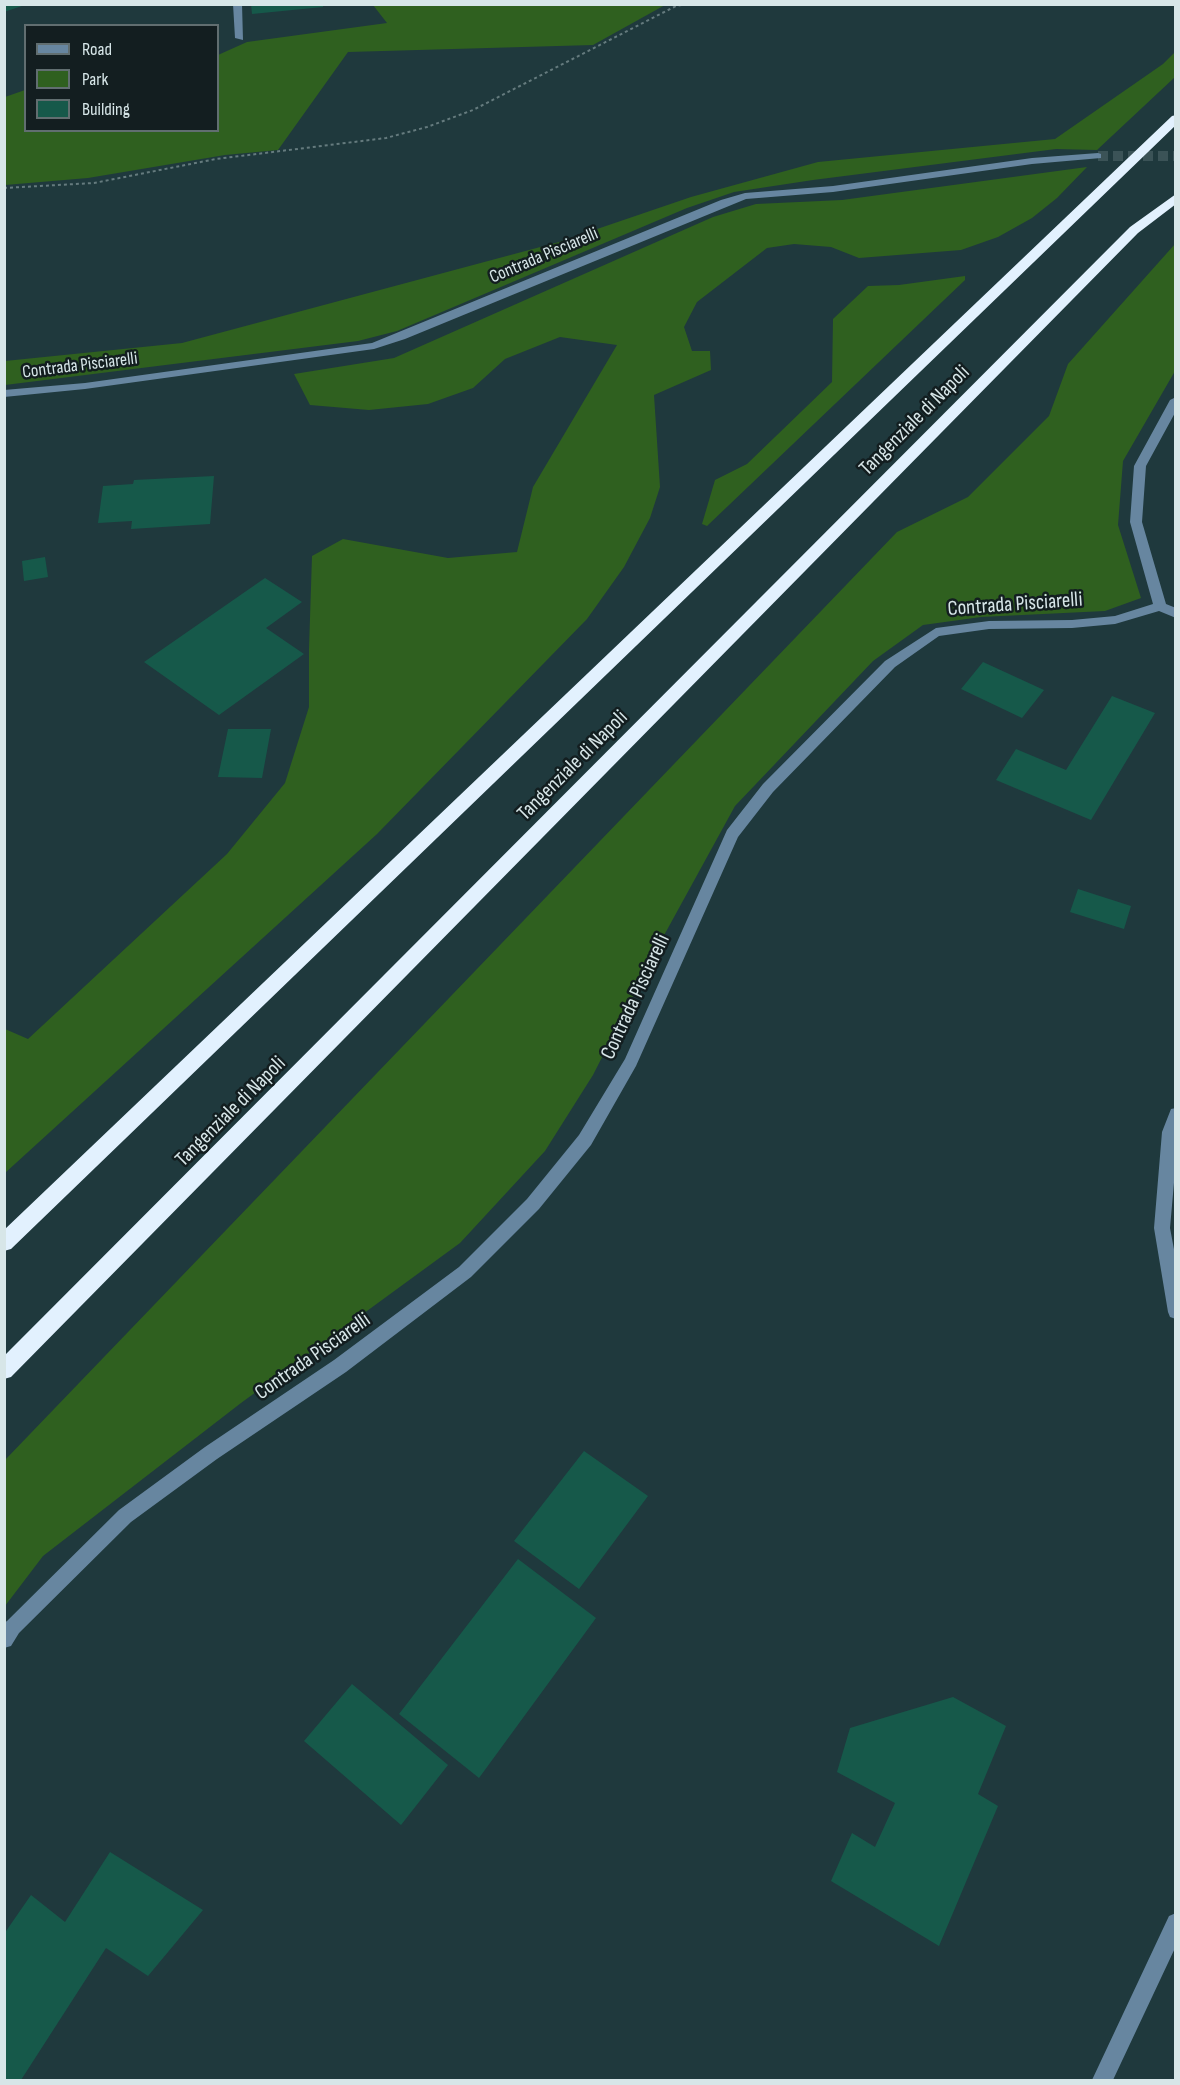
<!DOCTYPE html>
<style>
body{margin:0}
#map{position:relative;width:1180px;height:2085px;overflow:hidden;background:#1f393d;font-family:"Sofia Sans Condensed",sans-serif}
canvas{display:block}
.frame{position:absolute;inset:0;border:6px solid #d7e6e8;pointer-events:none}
.legend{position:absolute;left:24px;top:24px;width:195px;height:108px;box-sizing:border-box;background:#131e20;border:2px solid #616e70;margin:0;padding:8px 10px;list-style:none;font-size:18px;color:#d7e6e8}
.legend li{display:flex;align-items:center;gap:12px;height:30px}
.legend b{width:30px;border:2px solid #616e70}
</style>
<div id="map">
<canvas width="1180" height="2085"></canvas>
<div class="frame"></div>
<ul class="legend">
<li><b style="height:8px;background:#6786a0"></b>Road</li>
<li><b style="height:16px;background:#2f601f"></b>Park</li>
<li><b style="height:16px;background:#16594a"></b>Building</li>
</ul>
</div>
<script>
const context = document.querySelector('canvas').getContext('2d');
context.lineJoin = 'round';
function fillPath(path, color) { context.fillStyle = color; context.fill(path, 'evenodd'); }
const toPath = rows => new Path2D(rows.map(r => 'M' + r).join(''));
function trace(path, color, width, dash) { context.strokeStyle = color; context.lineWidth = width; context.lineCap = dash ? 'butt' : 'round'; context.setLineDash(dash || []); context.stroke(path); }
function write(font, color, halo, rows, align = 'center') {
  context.font = font + ' "Sofia Sans Condensed",sans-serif'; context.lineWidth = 5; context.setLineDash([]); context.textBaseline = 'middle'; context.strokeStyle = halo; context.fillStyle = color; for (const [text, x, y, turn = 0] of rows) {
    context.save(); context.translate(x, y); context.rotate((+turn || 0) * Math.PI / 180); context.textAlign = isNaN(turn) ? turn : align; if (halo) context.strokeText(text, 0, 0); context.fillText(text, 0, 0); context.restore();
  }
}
const green = toPath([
 [373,5,665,5,593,45,348,52,278,150,225,155,88,178,5,185,5,97,25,90,26,130,218,130,218,55,247,42,387,23],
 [1175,52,1175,77,1097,150,1056,149,813,180,734,192,687,208,397,331,358,341,5,385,5,361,182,343,559,242,691,197,818,162,1055,139,1163,64],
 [1087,167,1057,198,1032,218,998,237,961,250,859,258,831,247,794,244,767,248,697,302,684,327,692,351,710,351,711,370,654,395,660,487,650,518,624,567,587,619,377,834,5,1173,5,1029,28,1039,227,854,285,783,309,707,309,649,312,556,343,539,448,558,517,552,533,487,617,345,560,337,505,359,473,388,428,404,369,410,310,405,294,374,394,358,713,217,756,204,842,200],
 [1175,244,1175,371,1123,461,1118,525,1141,598,1105,611,981,617,923,625,873,661,735,806,662,939,593,1075,545,1151,460,1243,241,1403,43,1556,5,1606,5,1460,897,532,968,497,1049,416,1068,364],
 [965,276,965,280,707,526,702,524,715,480,747,464,832,382,833,319,868,286,899,285]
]);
const building = toPath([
 [4,4,25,4,25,5,4,12],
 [251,4,323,4,323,7,252,14],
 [214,476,210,524,131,529,132,521,98,523,103,486,133,484,134,480],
 [45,557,48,577,24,581,22,561],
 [265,578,302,602,266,628,304,654,219,715,144,662],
 [983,662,1044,690,1022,718,961,689],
 [1112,696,1155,713,1091,820,996,780,1016,749,1066,770],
 [228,729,271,729,262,778,218,777],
 [1078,889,1131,906,1124,929,1070,912],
 [584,1451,648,1496,579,1589,514,1541],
 [518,1559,596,1618,479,1778,399,1714],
 [352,1684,448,1765,401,1825,304,1741],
 [953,1697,1006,1726,978,1794,998,1806,939,1946,831,1881,852,1833,875,1847,895,1803,837,1772,850,1728],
 [110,1852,203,1910,148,1976,106,1948,21,2080,4,2080,4,1934,31,1895,65,1922]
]);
const minorTunnel = toPath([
 [1098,156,1176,156]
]);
const path = toPath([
 [4,188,94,183,216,159,386,138,427,127,473,110,676,6,687,4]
]);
const minor = toPath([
 [233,4,242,4,243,40,235,38,233,4],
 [1098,153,1101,154,1101,158,1032,164,833,192,746,199,405,339,374,349,85,389,4,397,4,390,85,383,372,343,721,200,745,193,833,186,1032,158,1098,153],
 [1176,397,1176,411,1146,466,1142,522,1166,604,1176,608,1176,618,1159,611,1115,624,1072,628,989,629,939,636,895,667,773,792,738,837,636,1066,591,1145,539,1209,471,1277,346,1372,217,1459,131,1522,19,1633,11,1646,4,1648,4,1623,7,1621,119,1510,205,1447,334,1360,459,1267,527,1199,579,1135,625,1059,727,830,763,784,885,661,936,628,989,621,1072,620,1115,616,1153,604,1130,522,1134,466,1170,400,1176,397],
 [1176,1108,1176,1160,1170,1228,1176,1260,1176,1319,1170,1317,1168,1312,1154,1228,1162,1132,1171,1109,1176,1108],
 [1176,1913,1176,1946,1113,2080,1092,2080,1169,1916,1176,1913]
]);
const highway = toPath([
 [1176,115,1176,125,11,1249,4,1251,4,1230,1172,116,1176,115],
 [1176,194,1176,204,1138,233,11,1377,4,1379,4,1356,1130,227,1176,194]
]);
const farStreetnames = [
 ["Contrada Pisciarelli",544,256,-23],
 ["Contrada Pisciarelli",80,366,-7]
];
const streetNames = [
 ["Tangenziale di Napoli",915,421,-45],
 ["Contrada Pisciarelli",1015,605,-4],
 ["Tangenziale di Napoli",573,766,-45],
 ["Contrada Pisciarelli",636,997,-65],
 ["Tangenziale di Napoli",231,1112,-45],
 ["Contrada Pisciarelli",313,1357,-35]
];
fillPath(green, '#2f601f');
fillPath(building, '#16594a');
trace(minorTunnel, '#3b5357', 10, [10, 5]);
trace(path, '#657b7e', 2, [3, 3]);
fillPath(minor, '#6786a0');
fillPath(highway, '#e2f1fe');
write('18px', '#d7e6e8', '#131e20', farStreetnames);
write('21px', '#d7e6e8', '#131e20', streetNames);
</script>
